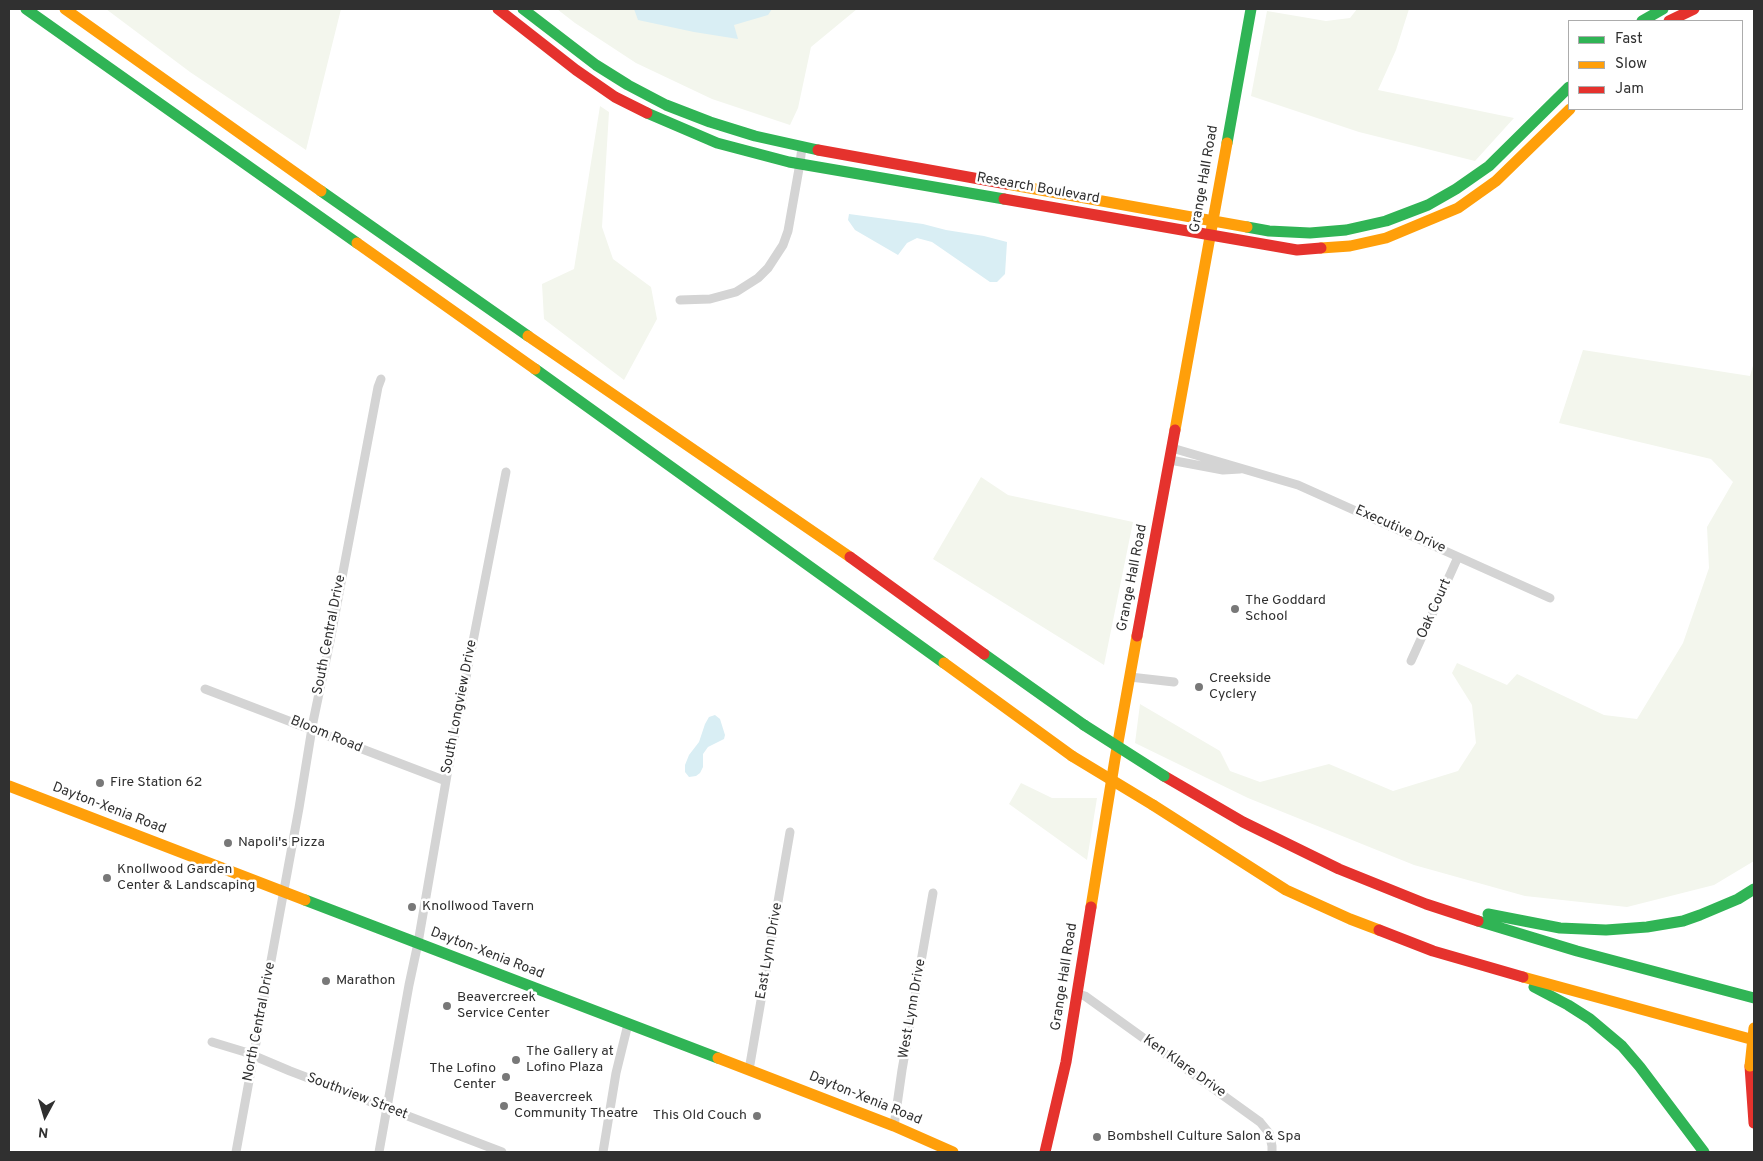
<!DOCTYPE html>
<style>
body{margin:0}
#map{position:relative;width:1763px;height:1161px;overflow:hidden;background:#fff;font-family:Overpass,sans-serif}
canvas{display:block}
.frame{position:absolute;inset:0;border:10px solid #303030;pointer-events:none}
.legend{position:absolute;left:1568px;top:20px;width:175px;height:90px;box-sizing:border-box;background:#fff;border:1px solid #acacac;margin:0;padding:6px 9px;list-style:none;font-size:15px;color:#303030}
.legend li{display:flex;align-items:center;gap:10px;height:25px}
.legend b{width:25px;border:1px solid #acacac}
.north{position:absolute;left:20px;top:1091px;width:50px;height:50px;-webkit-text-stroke:4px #fff;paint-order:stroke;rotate:186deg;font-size:14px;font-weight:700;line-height:20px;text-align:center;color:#303030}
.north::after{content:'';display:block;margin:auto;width:18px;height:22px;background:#303030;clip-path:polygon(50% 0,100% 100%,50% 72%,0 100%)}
</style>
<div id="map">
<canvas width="1763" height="1161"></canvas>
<div class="frame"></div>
<ul class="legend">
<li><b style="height:6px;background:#30b455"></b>Fast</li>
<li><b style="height:6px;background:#ff9f0a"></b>Slow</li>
<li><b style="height:6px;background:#e5322d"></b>Jam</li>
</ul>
<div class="north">N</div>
</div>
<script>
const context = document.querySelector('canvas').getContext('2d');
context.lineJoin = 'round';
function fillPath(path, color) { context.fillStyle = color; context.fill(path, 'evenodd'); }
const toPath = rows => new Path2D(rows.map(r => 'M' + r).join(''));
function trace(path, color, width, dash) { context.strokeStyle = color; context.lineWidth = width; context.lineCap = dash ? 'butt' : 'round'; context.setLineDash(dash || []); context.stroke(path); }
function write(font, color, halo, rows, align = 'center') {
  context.font = font + ' Overpass,sans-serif'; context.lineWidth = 5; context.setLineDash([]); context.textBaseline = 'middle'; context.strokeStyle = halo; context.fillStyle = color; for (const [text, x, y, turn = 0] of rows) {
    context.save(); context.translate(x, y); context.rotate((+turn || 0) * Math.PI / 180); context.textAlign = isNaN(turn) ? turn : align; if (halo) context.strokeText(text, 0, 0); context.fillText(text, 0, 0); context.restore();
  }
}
const green = toPath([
 [106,9,341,9,306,150,190,72],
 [557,9,857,9,811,47,798,108,790,125,712,99,636,63,575,23],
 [1357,9,1409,9,1396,50,1378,90,1514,118,1475,161,1359,132,1251,96,1267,11,1326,21,1350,18],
 [600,106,609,112,602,227,613,259,651,287,657,319,624,380,544,319,542,284,574,269],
 [1583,350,1750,376,1754,362,1754,861,1714,885,1627,907,1525,896,1414,865,1248,798,1135,743,1140,704,1220,751,1230,771,1260,782,1329,764,1393,791,1458,771,1476,743,1472,705,1452,673,1457,663,1507,685,1517,674,1604,715,1637,719,1683,643,1709,568,1707,527,1733,482,1711,459,1559,423],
 [981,477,1008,495,1133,522,1104,665,933,559],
 [1021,783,1052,798,1097,798,1087,860,1009,804]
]);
const water = toPath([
 [634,9,772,9,768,15,734,25,738,39,694,32,638,20],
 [849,214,923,224,946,230,984,236,1007,242,1005,274,997,282,990,282,932,242,917,238,907,243,898,255,855,230,848,220],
 [715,715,720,719,725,735,724,739,708,747,703,754,703,767,700,773,696,776,689,777,685,772,685,765,689,755,699,742,705,724,709,717]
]);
const street = toPath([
 [680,300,710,299,736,292,758,278,768,268,783,245,788,231,800,163,802,147],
 [1172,448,1298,485,1550,598],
 [1170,460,1223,470,1240,469],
 [1411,661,1458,557],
 [1130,677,1174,682],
 [205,689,446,781],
 [1078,994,1085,996,1260,1122,1269,1133,1272,1146,1272,1152],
 [212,1042,245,1052,290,1071,502,1152],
 [749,1070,790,832],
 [894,1126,902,1070,933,893],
 [236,1152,299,808,313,722,330,641,378,387,381,379],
 [379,1152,409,985,418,943,447,775,506,472],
 [603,1152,616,1073,628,1024]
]);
const fast = toPath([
 [26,9,357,243],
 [523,9,596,65,628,85,666,105,710,122,755,136,818,150],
 [1642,21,1663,9],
 [647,113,717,143,789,162,1004,199],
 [1227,143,1251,9],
 [321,191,528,336],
 [1247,227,1269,231,1310,233,1346,230,1386,221,1428,205,1456,189,1489,166,1569,87],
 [535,369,944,663],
 [984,654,1084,725],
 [305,900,718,1058],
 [1488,914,1560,928,1606,930,1647,927,1683,921,1700,915,1738,899,1754,889],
 [1478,921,1577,951,1754,998],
 [1534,987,1568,1005,1590,1019,1622,1046,1640,1067,1704,1152]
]);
const slow = toPath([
 [65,9,321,191],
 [1007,184,1247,227],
 [357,243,535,369],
 [1321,248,1350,246,1386,238,1458,208,1496,181,1570,109],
 [528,336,850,557],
 [1175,430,1227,143],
 [944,663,1072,756],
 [9,786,305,900],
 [1153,805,1286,890,1350,919,1379,930],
 [1091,907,1115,759,1137,636],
 [1523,977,1754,1040],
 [718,1058,894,1126,953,1152]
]);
const jam = toPath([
 [498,9,576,70,615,97,647,113],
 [1669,21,1694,9],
 [818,150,1007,184],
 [1004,199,1297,250,1321,248],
 [850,557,984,654],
 [1137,636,1175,430],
 [1164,776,1243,822,1339,869,1426,904,1478,921],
 [1379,930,1433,951,1523,977],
 [1750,1066,1754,1123],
 [1045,1152,1066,1062,1091,907]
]);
const fastBridge = toPath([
 [1084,725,1164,776]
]);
const slowBridge = toPath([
 [1072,756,1153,805],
 [1750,1066,1754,1028]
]);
const markers = [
 [1235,609,5,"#787878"],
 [1199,687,5,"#787878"],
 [100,783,5,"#787878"],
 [228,843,5,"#787878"],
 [107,878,5,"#787878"],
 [412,907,5,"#787878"],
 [326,981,5,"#787878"],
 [447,1006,5,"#787878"],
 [516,1060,5,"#787878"],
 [506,1077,5,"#787878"],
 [504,1106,5,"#787878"],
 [757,1116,5,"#787878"],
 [1097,1137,5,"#787878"]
];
const streetNames = [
 ["Grange Hall Road",1205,179,-80],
 ["Research Boulevard",1038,189,10],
 ["Executive Drive",1400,530,24],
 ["Grange Hall Road",1133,578,-79],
 ["Oak Court",1435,609,-66],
 ["South Central Drive",330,635,-79],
 ["South Longview Drive",460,707,-79],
 ["Bloom Road",326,735,22],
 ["Dayton-Xenia Road",109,809,21],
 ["East Lynn Drive",770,951,-80],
 ["Dayton-Xenia Road",487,954,21],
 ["Grange Hall Road",1065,977,-81],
 ["West Lynn Drive",913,1009,-80],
 ["North Central Drive",260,1022,-79],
 ["Ken Klare Drive",1184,1067,35],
 ["Southview Street",357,1097,21],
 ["Dayton-Xenia Road",865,1099,22]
];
const poiNames = [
 ["The Goddard",1245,601],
 ["School",1245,617],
 ["Creekside",1209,679],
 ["Cyclery",1209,695],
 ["Fire Station 62",110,783],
 ["Napoli's Pizza",238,843],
 ["Knollwood Garden",117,870],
 ["Center & Landscaping",117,886],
 ["Knollwood Tavern",422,907],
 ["Marathon",336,981],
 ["Beavercreek",457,998],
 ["Service Center",457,1014],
 ["The Gallery at",526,1052],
 ["Lofino Plaza",526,1068],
 ["The Lofino",496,1069,"right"],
 ["Center",496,1085,"right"],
 ["Beavercreek",514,1098],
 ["Community Theatre",514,1114],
 ["This Old Couch",747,1116,"right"],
 ["Bombshell Culture Salon & Spa",1107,1137]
];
fillPath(green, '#f3f6ed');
fillPath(water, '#d9eef4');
trace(street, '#d4d4d4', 9);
trace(fast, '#30b455', 11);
trace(slow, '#ff9f0a', 11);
trace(jam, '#e5322d', 11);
trace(fastBridge, '#30b455', 11);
trace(slowBridge, '#ff9f0a', 11);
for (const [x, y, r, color] of markers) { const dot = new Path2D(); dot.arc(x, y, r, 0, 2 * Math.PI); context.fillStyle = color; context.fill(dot); trace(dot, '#fff', 2); }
write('14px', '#303030', '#fff', streetNames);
write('14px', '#303030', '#fff', poiNames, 'left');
</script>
